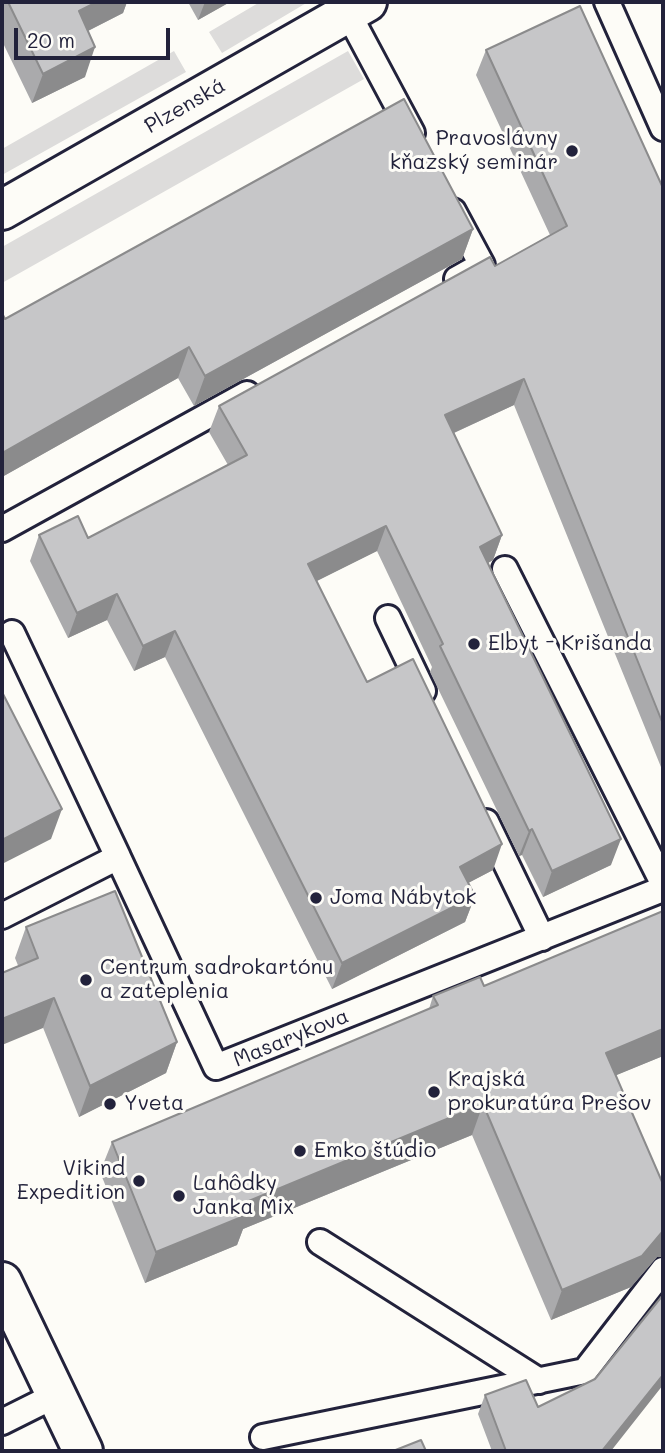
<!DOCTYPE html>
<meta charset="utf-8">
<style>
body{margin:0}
#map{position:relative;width:665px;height:1453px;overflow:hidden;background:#fdfcf7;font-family:Mali,sans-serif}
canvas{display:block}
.frame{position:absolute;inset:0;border:4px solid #22223b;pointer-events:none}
.scale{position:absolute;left:14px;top:28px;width:156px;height:32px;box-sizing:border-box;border:4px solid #22223b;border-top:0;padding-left:9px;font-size:21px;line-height:24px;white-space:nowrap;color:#22223b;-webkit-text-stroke:5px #fdfcf7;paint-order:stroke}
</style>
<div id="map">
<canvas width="665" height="1453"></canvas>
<div class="frame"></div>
<div class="scale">20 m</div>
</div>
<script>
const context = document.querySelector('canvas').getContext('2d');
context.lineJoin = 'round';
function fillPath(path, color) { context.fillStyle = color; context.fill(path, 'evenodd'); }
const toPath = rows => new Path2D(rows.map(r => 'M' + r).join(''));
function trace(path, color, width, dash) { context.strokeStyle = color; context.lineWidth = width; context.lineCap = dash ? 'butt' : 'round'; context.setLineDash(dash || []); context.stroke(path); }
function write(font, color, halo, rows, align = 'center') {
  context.font = font + ' Mali,sans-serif'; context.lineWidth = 6; context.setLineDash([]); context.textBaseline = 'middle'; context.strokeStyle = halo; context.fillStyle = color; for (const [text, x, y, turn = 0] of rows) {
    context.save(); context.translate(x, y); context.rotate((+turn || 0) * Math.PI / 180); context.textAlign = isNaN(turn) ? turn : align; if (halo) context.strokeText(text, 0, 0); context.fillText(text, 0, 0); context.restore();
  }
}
const green = toPath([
 [260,2,308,2,222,53,209,32],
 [174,51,186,72,2,175,2,149],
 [348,51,364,79,2,283,2,247]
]);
const lane = toPath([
 [607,2,663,128],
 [348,13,412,133],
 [453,211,482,265,457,279],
 [2,529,247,394],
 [505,569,663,883],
 [388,618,423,691],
 [12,633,118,857],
 [486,822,542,938],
 [2,916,118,857,216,1067,663,889],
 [320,1242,539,1381],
 [2,1422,58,1394],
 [263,1437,585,1371,663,1270]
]);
const street = toPath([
 [2,210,367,2],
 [2,1282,83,1451]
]);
const wall = toPath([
 [2,2,127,2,123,13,88,31,85,77,32,103,2,41],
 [188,2,230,2,198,20],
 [486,50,663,188,663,772,514,405,454,433,502,535,493,560,488,563,611,865,543,897,522,855,519,856,430,672,432,667,377,551,316,581,367,682,493,870,468,883,475,896,465,922,332,989,165,657,134,671,107,620,68,638,30,561,39,535,88,538,228,465,209,432,219,406,495,266,550,235,476,75],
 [473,229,462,259,194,406,178,378,2,477,2,313,5,319],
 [663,911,663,1056,616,1075,657,1257,631,1287,551,1320,472,1135,243,1229,237,1245,145,1283,100,1172,112,1142,429,1009,433,996,484,986],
 [26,927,177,1042,166,1073,79,1117,15,958],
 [485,1395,538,1407,611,1451,492,1451,478,1414]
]);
const shadedWall = toPath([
 [97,2,127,2,123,13,68,41,79,11],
 [205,2,230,2,198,20],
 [95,47,85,77,32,103,43,74],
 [473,229,462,259,194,406,205,376],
 [189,347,178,378,2,477,2,453],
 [524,379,514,405,436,441,445,415],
 [386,526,377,551,299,590,308,564],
 [502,535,493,560,471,573,480,547],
 [117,594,107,620,68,638,77,613],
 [175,631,165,657,134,671,143,646],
 [62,809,51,839,2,864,2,840],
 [532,829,522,855,519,856,529,831],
 [621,839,611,865,543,897,552,871],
 [502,844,493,870,451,892,460,867],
 [475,896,465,922,332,989,342,963],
 [54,998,43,1028,2,1045,2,1019],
 [663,1029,663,1056,595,1084,606,1053],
 [177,1042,166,1073,79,1117,90,1086],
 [483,1104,472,1135,243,1229,237,1245,145,1283,156,1252,244,1203],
 [663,1231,663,1257,657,1257,631,1287,551,1320,562,1290],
 [663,1375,663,1385,611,1451,602,1451]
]);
const building = toPath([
 [8,2,97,2,79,11,95,47,43,74,8,2],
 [580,6,663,188,663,724,524,379,445,415,502,535,480,547,621,839,552,871,532,829,529,831,440,646,443,644,386,526,308,564,367,682,413,659,502,844,460,867,475,896,342,963,175,631,143,646,117,594,77,613,39,535,78,516,88,538,247,455,219,406,490,257,495,266,567,226,486,50,580,6],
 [404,99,473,229,205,376,189,347,2,453,2,313,5,319,404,99],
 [2,692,62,809,2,840,2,692],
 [115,891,177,1042,90,1086,54,998,2,1019,2,973,38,958,26,927,115,891],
 [663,911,663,1029,606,1053,663,1184,663,1231,642,1256,562,1290,483,1104,244,1203,249,1214,156,1252,112,1142,438,1005,433,996,480,977,484,986,663,911],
 [663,1295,663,1375,602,1451,506,1451,485,1395,526,1380,538,1407,595,1379,663,1295],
 [421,1440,426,1451,393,1451,421,1440]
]);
const markers = [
 [572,151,7,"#22223b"],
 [474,644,7,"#22223b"],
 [316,898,7,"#22223b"],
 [86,980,7,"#22223b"],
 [434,1092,7,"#22223b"],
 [110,1104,7,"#22223b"],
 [300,1151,7,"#22223b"],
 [139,1181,7,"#22223b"],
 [179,1196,7,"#22223b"]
];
const streetNames = [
 ["Plzenská",185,106,-30],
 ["Masarykova",291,1038,-22]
];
const poiNames = [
 ["Pravoslávny",558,139,"right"],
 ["kňazský seminár",558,163,"right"],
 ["Elbyt - Krišanda",488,644],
 ["Joma Nábytok",330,898],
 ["Centrum sadrokartónu",100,968],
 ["a zateplenia",100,992],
 ["Krajská",448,1080],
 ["prokuratúra Prešov",448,1104],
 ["Yveta",124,1104],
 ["Emko štúdio",314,1151],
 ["Vikind",125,1169,"right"],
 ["Expedition",125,1193,"right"],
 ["Lahôdky",193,1184],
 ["Janka Mix",193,1208]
];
fillPath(green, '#dddcdb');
trace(lane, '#22223b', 30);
trace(street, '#22223b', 44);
trace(lane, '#fdfcf7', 24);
trace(street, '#fdfcf7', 38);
fillPath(wall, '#aaaaac');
fillPath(shadedWall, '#8b8b8c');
fillPath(building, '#c6c6c8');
trace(building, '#8b8b8c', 2);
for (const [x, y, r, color] of markers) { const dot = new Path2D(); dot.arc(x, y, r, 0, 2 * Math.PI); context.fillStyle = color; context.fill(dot); trace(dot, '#fdfcf7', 2.5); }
write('21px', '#22223b', '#fdfcf7', streetNames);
write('21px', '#22223b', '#fdfcf7', poiNames, 'left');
</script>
